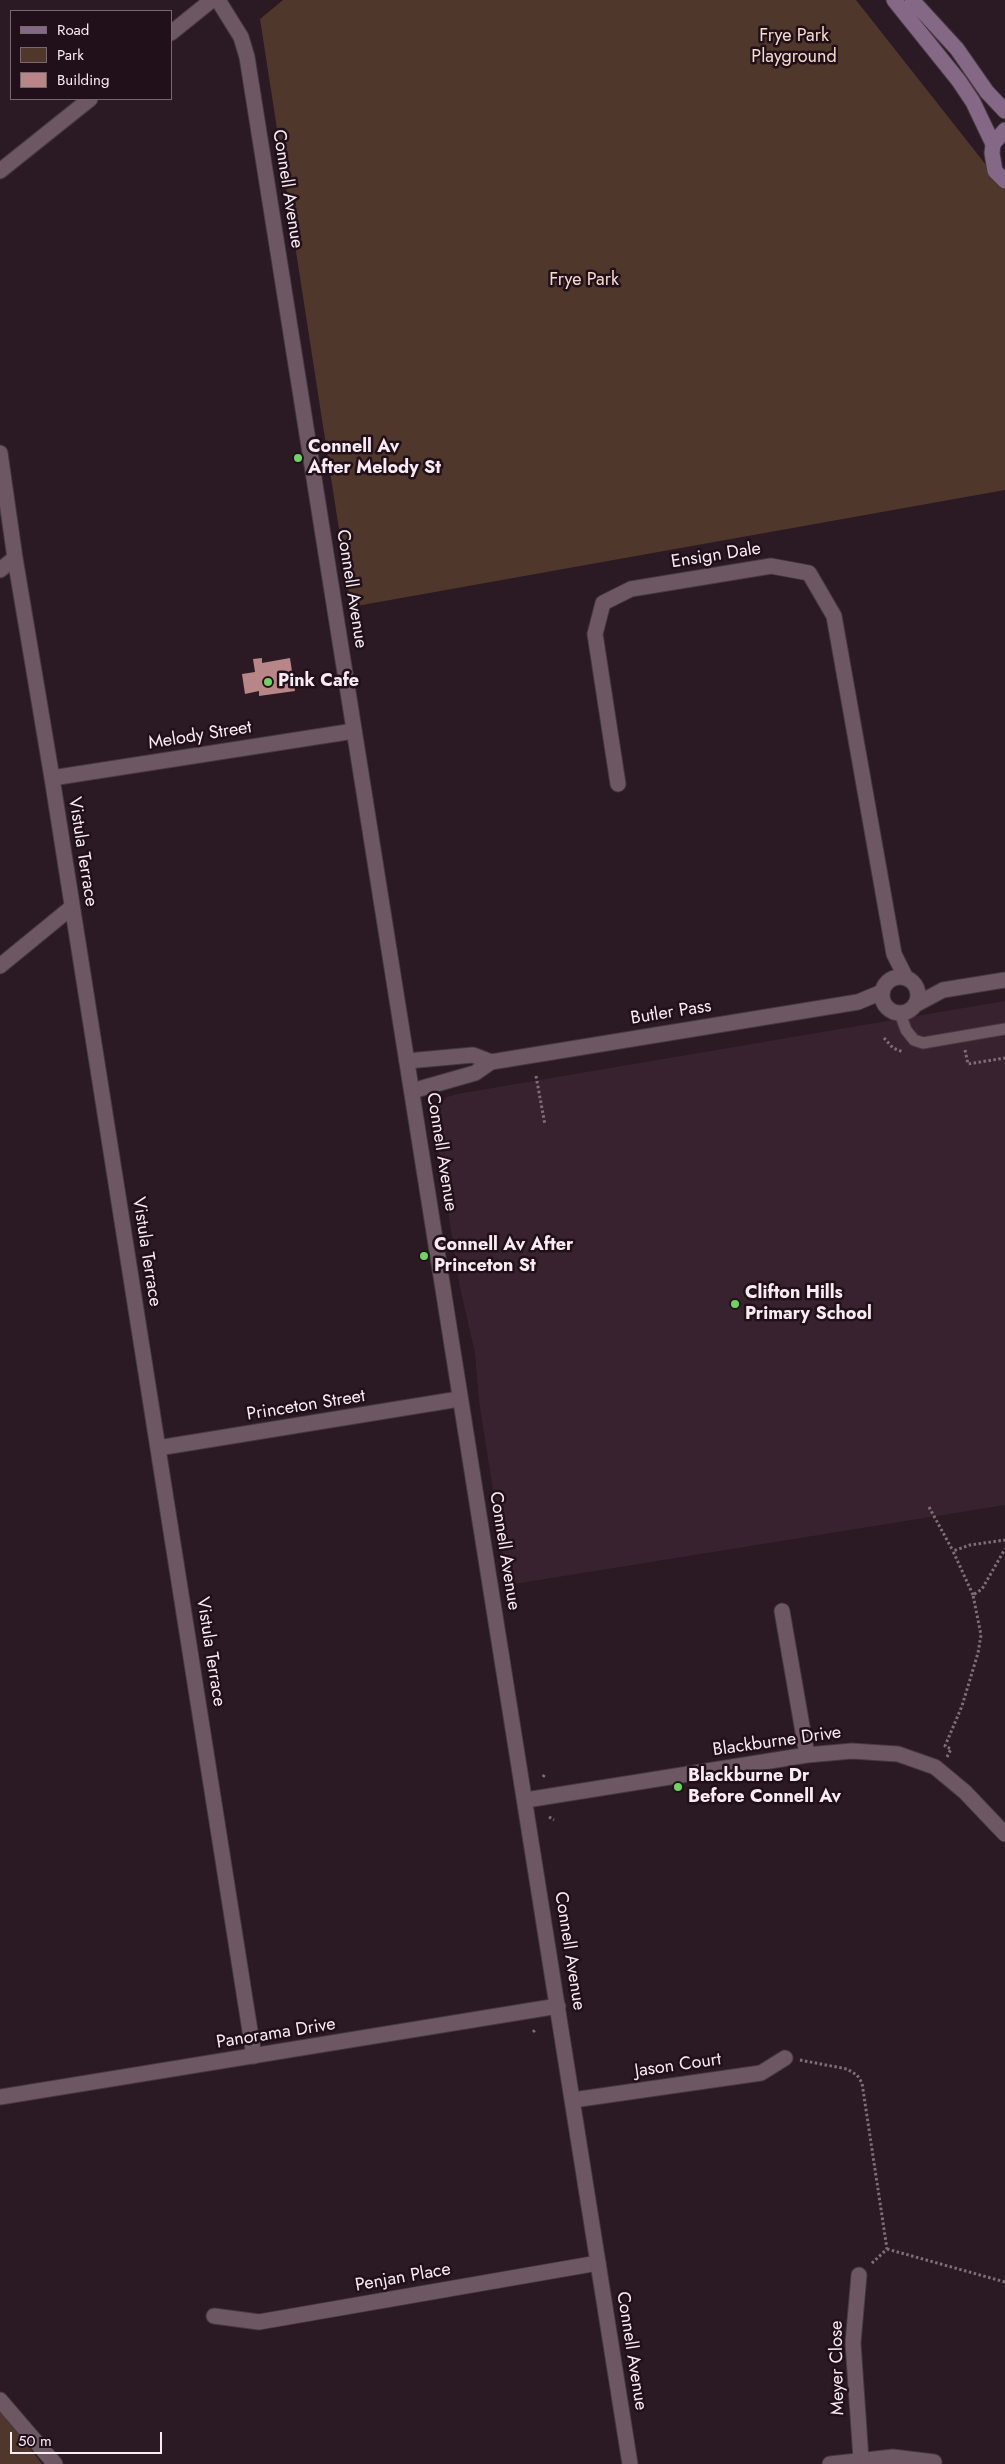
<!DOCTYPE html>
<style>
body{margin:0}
#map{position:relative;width:1005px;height:2464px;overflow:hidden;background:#2b1923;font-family:Jost,sans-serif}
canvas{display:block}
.legend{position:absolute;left:10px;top:10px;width:162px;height:90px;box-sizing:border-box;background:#21101a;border:1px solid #776870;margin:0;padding:6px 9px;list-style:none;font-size:15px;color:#f8ebf2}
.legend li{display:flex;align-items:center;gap:10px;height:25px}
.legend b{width:25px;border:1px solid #776870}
.scale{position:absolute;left:10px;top:2432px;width:152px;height:22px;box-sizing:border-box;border:2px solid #f8ebf2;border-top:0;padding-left:6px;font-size:15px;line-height:18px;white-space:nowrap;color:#f8ebf2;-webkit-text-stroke:4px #21101a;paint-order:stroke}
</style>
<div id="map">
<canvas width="1005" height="2464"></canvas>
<ul class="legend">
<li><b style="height:6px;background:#846886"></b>Road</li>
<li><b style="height:14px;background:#50372b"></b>Park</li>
<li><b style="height:14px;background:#b98688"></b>Building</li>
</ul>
<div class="scale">50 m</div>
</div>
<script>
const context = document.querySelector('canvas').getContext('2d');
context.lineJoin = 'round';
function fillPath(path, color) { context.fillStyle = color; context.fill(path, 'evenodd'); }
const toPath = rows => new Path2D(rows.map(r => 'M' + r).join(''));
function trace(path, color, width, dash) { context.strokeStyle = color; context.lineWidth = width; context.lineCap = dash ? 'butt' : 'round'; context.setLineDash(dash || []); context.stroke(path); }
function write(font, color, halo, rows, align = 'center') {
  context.font = font + ' Jost,sans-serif'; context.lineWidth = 5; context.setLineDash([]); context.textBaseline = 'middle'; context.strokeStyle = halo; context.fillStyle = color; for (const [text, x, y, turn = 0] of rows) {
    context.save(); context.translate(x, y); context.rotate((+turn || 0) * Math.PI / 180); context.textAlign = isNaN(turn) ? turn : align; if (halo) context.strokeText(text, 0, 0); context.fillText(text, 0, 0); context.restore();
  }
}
const built = toPath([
 [1005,1001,1005,1505,508,1585,479,1401,475,1353,460,1287,434,1123,435,1112,439,1104,447,1097,457,1094]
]);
const green = toPath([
 [283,0,856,0,1005,189,1005,490,351,607,260,19],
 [0,2410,42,2464,0,2464]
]);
const building = toPath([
 [262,658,262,663,290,658,295,691,259,696,259,691,245,694,242,674,255,672,253,659]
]);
const path = toPath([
 [884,1038,893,1048,903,1052],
 [965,1050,968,1064,1005,1058],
 [536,1076,545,1125],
 [929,1507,953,1551],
 [973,1595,953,1551,970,1545,1005,1540],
 [947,1757,951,1749,945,1746,962,1706,978,1653,981,1635,973,1595,982,1589,1005,1549],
 [543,1777,545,1774],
 [549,1817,554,1820],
 [533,2032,535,2030],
 [800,2060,847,2069,857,2075,862,2083,887,2249,871,2264],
 [887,2249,1005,2282]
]);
const service = toPath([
 [900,1013,906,1030,914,1040,923,1043,1005,1029]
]);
const minor = toPath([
 [171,33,212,0],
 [0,171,90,99],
 [0,453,15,558,52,778,254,2056],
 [0,570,15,558],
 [52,778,354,731],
 [618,784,595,634,603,603,631,589,771,566,809,573,834,616,894,954,906,978],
 [0,966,72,907],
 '882 995a18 18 0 1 1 36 0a18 18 0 1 1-36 0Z',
 [915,1005,943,990,1005,980],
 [407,1061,473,1055,491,1062],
 [412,1091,475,1073,491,1062,858,1002,882,992],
 [158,1448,459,1399],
 [782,1611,807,1755],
 [526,1800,807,1755,852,1751,898,1754,935,1767,965,1792,1005,1834],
 [573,2100,761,2073,785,2058],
 [859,2275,853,2343,861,2459],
 [214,2316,259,2322,598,2263],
 [0,2400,55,2464],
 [830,2464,893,2457,934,2462]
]);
const tertiary = toPath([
 [218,0,241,37,247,57,630,2464],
 [0,2097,558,2006]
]);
const secondary = toPath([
 [894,0,959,81,973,102,993,144],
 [912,0,957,49,987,92,1005,111],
 [1005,130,993,144,992,153,995,171,1005,181]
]);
const markers = [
 [298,458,5,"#6dd361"],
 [268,682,5,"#6dd361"],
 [424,1256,5,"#6dd361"],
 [735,1304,5,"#6dd361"],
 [678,1787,5,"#6dd361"]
];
const parkNames = [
 ["Frye Park",794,37],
 ["Playground",794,58],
 ["Frye Park",584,281]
];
const streetNames = [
 ["Connell Avenue",287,189,81],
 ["Ensign Dale",716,556,-9],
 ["Connell Avenue",351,589,81],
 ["Melody Street",200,736,-9],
 ["Vistula Terrace",82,852,81],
 ["Butler Pass",671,1013,-9],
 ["Connell Avenue",441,1152,81],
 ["Vistula Terrace",146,1252,81],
 ["Princeton Street",306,1406,-9],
 ["Connell Avenue",504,1551,81],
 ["Vistula Terrace",210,1652,81],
 ["Blackburne Drive",777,1742,-8],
 ["Connell Avenue",569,1951,81],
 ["Panorama Drive",276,2034,-9],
 ["Jason Court",678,2066,-8],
 ["Penjan Place",403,2278,-10],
 ["Connell Avenue",631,2351,81],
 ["Meyer Close",838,2368,-91]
];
const poiNames = [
 ["Connell Av",308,448],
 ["After Melody St",308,469],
 ["Pink Cafe",278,682],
 ["Connell Av After",434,1246],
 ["Princeton St",434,1267],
 ["Clifton Hills",745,1294],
 ["Primary School",745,1315],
 ["Blackburne Dr",688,1777],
 ["Before Connell Av",688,1798]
];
fillPath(built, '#39222f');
fillPath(green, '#50372b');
fillPath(building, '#b98688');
trace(service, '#45383f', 13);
trace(minor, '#45383f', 17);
trace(tertiary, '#45383f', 17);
trace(secondary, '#45383f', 17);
trace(path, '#7e6e77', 3, [2.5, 2.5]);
trace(service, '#6c5763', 11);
trace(minor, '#6c5763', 15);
trace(tertiary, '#6c5763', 15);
trace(secondary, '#846886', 15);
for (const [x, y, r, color] of markers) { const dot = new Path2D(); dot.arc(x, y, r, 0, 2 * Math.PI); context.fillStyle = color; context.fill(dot); trace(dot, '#21101a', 2); }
write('18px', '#f6dacc', '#21101a', parkNames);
write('18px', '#f8ebf2', '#21101a', streetNames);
write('bold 18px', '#f8ebf2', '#21101a', poiNames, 'left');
</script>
